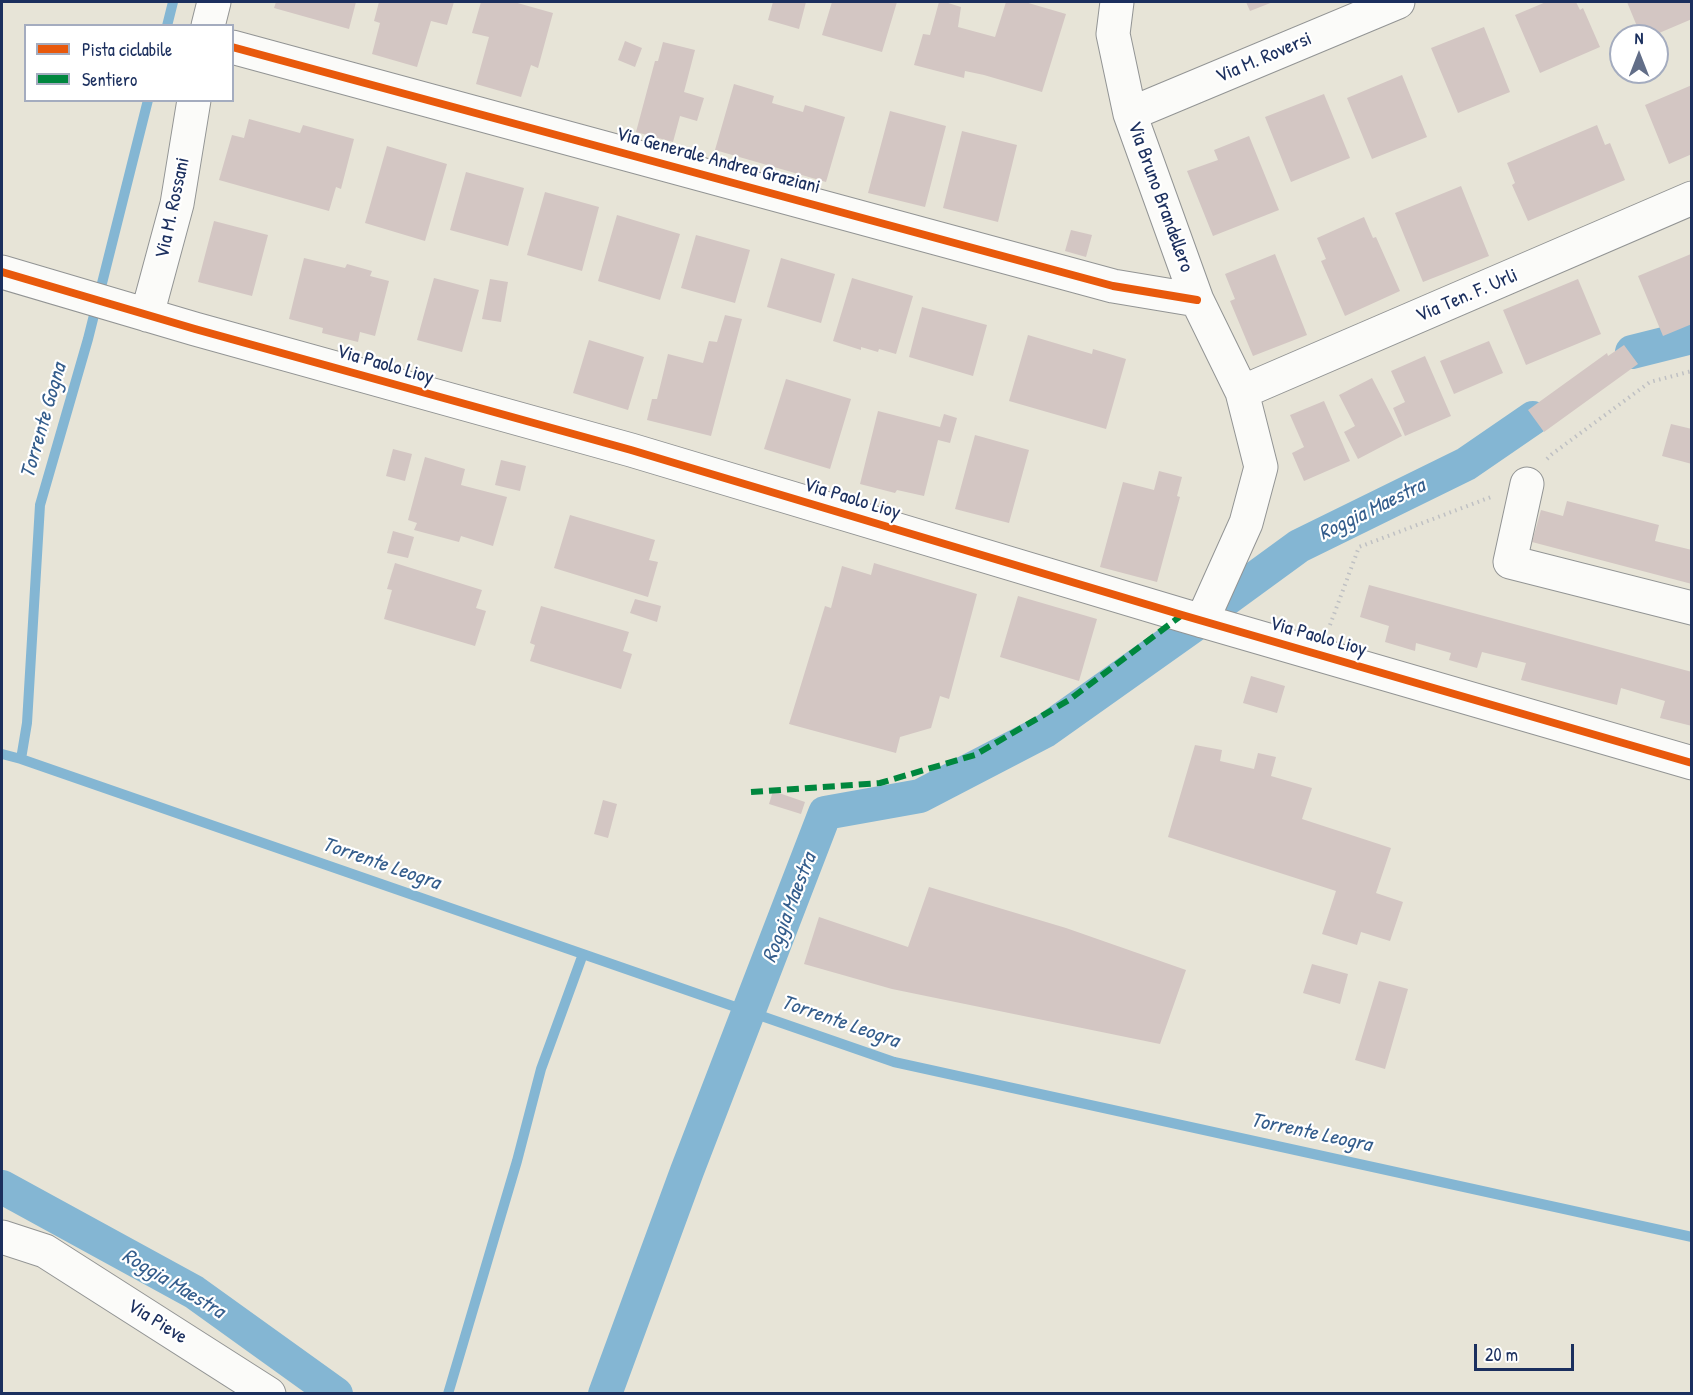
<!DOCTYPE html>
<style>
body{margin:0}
#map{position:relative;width:1693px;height:1395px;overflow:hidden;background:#e7e4d7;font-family:"Patrick Hand",sans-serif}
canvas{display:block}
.frame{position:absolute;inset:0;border:3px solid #1b2f5e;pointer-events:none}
.legend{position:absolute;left:24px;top:24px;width:210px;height:78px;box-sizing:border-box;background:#fff;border:2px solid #a4acbf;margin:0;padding:8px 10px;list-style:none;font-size:18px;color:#1b2f5e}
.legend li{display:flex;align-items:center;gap:12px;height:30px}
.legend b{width:30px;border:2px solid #a4acbf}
.north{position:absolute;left:1609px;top:24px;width:60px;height:60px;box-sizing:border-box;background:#fff;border:2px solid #a4acbf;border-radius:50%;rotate:0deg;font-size:16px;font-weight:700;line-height:24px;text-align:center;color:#1b2f5e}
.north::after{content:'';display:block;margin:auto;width:21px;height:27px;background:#626e88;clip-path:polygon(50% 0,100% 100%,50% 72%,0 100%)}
.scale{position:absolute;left:1474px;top:1344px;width:100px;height:27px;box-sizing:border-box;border:3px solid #1b2f5e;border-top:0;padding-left:8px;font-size:18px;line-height:21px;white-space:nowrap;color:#1b2f5e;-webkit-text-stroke:4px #fff;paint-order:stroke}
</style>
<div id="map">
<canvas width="1693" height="1395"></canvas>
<div class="frame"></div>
<ul class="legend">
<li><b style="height:8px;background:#e8590c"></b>Pista ciclabile</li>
<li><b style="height:8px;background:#00873e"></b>Sentiero</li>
</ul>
<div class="north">N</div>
<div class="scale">20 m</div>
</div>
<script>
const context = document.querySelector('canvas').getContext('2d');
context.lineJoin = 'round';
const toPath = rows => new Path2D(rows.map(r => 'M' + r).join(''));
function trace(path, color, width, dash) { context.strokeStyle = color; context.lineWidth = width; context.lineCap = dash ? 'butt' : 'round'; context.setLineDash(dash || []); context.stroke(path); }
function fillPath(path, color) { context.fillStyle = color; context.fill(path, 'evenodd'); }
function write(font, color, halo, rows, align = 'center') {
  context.font = font + ' "Patrick Hand",sans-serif'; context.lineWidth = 4.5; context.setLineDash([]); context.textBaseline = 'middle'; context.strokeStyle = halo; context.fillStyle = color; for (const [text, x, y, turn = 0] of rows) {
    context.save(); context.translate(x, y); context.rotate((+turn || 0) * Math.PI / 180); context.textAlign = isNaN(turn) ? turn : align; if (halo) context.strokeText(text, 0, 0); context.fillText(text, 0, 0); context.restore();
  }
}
const stream = toPath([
 [167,26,173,2],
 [2,754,21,759,894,1062,1692,1237],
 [21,759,27,723,40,505,88,339,148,100],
 [448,1394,517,1161,541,1069,583,954]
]);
const canal = toPath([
 [1632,352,1692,337],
 [1214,608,1299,546,1466,464,1533,418],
 [2,1187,194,1292,336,1394],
 [605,1394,687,1171,825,813,920,796,1045,731,1193,626]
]);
const building = toPath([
 [276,2,356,2,349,29,274,8],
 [379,2,454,2,447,25,431,21,417,67,372,54,380,23,374,21],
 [481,2,514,2,553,13,538,68,531,65,521,97,476,84,489,37,472,33],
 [773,2,806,2,799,29,768,20],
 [832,2,897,2,882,52,822,35],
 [939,2,945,2,961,7,958,27,995,37,1006,2,1025,2,1066,14,1042,92,984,75,965,71,964,78,914,65,923,34,930,35],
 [1246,2,1273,2,1250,11],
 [1546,2,1576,2,1580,10,1583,8,1600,47,1540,73,1515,15],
 [1627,2,1692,2,1692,19,1652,36,1641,36],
 [1484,27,1510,92,1458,113,1431,48],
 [625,41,642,48,635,67,618,60],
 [663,42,695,50,684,92,704,98,697,121,680,116,673,142,636,132,655,61,658,61],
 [1402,75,1427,137,1372,159,1347,98],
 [734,84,774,96,772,103,803,112,805,105,845,117,826,182,715,150],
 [1692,85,1692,154,1669,164,1645,105],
 [1324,94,1350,158,1291,182,1265,117],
 [890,111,946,126,925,207,868,193],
 [249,119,300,133,303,125,354,139,341,189,336,187,329,211,219,180,232,135,244,138],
 [1597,125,1605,145,1610,143,1625,180,1528,221,1512,185,1515,183,1507,163],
 [962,131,1017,145,998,222,943,208],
 [1249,136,1279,210,1213,236,1187,171,1218,160,1214,150],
 [387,146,447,164,425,241,365,223],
 [466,172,524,188,508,246,450,230],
 [1461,186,1489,256,1423,282,1395,213],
 [545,192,599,207,582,271,527,255],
 [617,215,680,234,660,300,598,281],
 [1364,217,1373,238,1376,237,1400,291,1345,316,1321,261,1326,259,1317,238],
 [214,221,268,235,252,296,198,282],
 [1071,230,1092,235,1086,257,1065,251],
 [696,235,750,250,735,303,681,288],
 [1275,254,1307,335,1253,356,1230,301,1235,299,1225,274],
 [1691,254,1692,324,1663,336,1638,276],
 [304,258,345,268,347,264,372,271,370,276,389,281,375,336,360,332,358,342,322,333,323,328,289,319],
 [781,258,835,274,821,323,767,307],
 [434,278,479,290,462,352,417,340],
 [852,278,913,296,896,354,879,349,878,352,861,347,861,350,833,341],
 [490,279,508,282,501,322,482,319],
 [1578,279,1601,334,1526,365,1503,310],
 [922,307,987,325,973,376,909,357],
 [725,315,742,319,711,436,647,420,652,399,657,399,668,354,703,363,709,341,717,342],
 [1028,335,1092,354,1093,349,1126,359,1106,429,1009,401],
 [589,340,644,357,628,410,573,393],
 [1489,341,1503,373,1454,394,1440,361],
 [1624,345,1638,364,1544,432,1528,410,1607,353,1608,356],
 [1425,356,1451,416,1405,436,1393,408,1405,402,1391,371],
 [1372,378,1402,436,1358,459,1344,432,1355,426,1339,395],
 [786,379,851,399,830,469,764,449],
 [1324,401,1350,461,1304,481,1292,453,1304,447,1290,415],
 [878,411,940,427,944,414,957,418,950,443,938,440,924,496,897,490,895,493,860,484],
 [1671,424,1692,429,1692,464,1662,456],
 [975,435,1029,450,1009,523,955,509],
 [393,449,412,454,405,481,386,476],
 [425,457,465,469,461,485,507,497,493,546,461,536,459,542,414,530,417,523,408,520],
 [501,460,526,466,520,491,495,485],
 [1159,471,1182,477,1177,496,1180,497,1157,582,1100,567,1123,482,1154,490],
 [1567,501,1659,525,1655,541,1692,550,1692,584,1532,542,1541,510,1563,516],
 [570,515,655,540,649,560,658,562,648,597,554,568],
 [393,531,414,537,408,558,387,553],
 [395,563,482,590,476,608,486,611,475,646,384,619,392,590,387,589],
 [874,563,977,594,949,699,940,696,931,728,900,737,896,753,789,724,825,606,831,608,842,566,871,575],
 [1369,585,1692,672,1692,726,1660,718,1665,701,1621,688,1617,705,1521,680,1526,663,1482,652,1477,668,1449,660,1451,653,1416,643,1415,651,1385,642,1389,626,1360,617],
 [1018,596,1097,619,1079,681,1000,657],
 [635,599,661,606,657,622,630,613],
 [541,606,629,632,623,651,632,654,621,689,530,661,535,645,530,643],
 [1251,676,1285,686,1277,713,1243,703],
 [1195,745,1222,750,1220,761,1254,769,1258,753,1276,757,1271,776,1312,788,1302,819,1391,848,1376,893,1403,902,1390,941,1361,932,1357,945,1322,934,1336,891,1168,837],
 [773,791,805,802,801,814,769,804],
 [603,800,617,804,608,838,594,834],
 [929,887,1066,928,1186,970,1160,1044,892,989,804,964,819,917,908,947],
 [1312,964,1348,974,1340,1004,1303,993],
 [1379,981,1408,989,1385,1069,1355,1060]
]);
const path = toPath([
 [1547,459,1552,454,1650,382,1692,371],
 [1330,625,1359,547,1491,497]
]);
const minor = toPath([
 [1117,2,1113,34,1130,114,1197,300,1242,392,1261,467,1246,523,1202,621],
 [208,26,214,2],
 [232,47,1113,286,1197,300],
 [1130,114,1398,2],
 [2,272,195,329,631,450,1182,615,1692,763],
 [147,315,177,204,194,100],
 [1242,392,1692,198],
 [1527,484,1510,562,1692,608],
 [2,1237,45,1251,269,1394]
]);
const quiet = toPath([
 [751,792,880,783,975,755,1069,700,1182,615]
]);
const cycleway = toPath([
 [232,47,1113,286,1197,300],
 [2,272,195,329,631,450,1182,615,1692,763]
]);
const streetNames = [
 ["Via M. Roversi",1264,58,-23],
 ["Via Generale Andrea Graziani",718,161,15],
 ["Via Bruno Brandellero",1160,197,70],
 ["Via M. Rossani",173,208,-78],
 ["Via Ten. F. Urli",1467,296,-23],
 ["Via Paolo Lioy",385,365,16],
 ["Via Paolo Lioy",852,499,17],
 ["Via Paolo Lioy",1318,637,16],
 ["Via Pieve",157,1322,32]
];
const waterNames = [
 ["Torrente Gogna",44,421,-74],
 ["Roggia Maestra",1372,510,-26],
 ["Torrente Leogra",381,864,19],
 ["Roggia Maestra",790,908,-69],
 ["Torrente Leogra",840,1022,19],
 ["Torrente Leogra",1311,1133,12],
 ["Roggia Maestra",173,1284,31]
];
trace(stream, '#84b6d3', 10);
trace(canal, '#84b6d3', 34);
fillPath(building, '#d3c6c3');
trace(minor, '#929494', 35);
trace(path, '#bfc0c3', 4, [1.5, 4.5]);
trace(minor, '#fbfbf9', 33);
trace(quiet, '#00873e', 6, [12, 6]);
trace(cycleway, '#e8590c', 8);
write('20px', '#1b2f5e', '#fff', streetNames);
write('italic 21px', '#345d8c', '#fff', waterNames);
</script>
